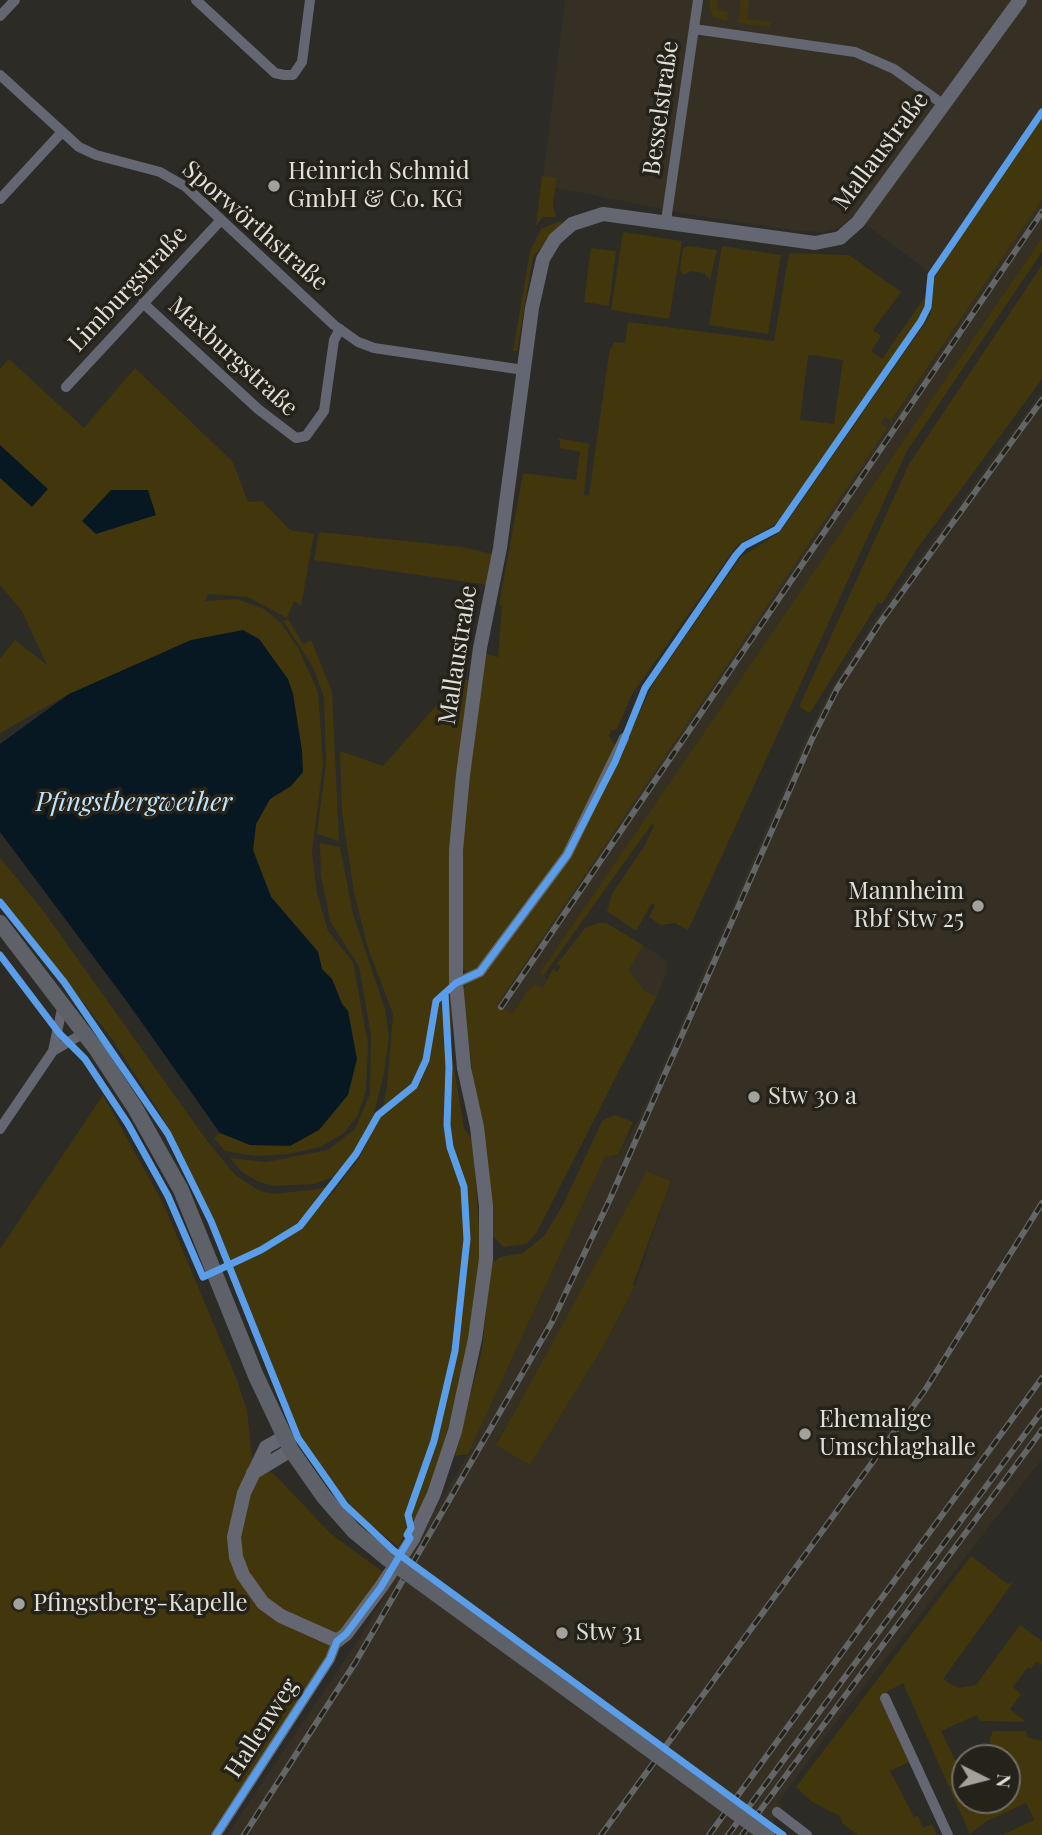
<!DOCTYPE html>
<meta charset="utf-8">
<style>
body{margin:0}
#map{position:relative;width:1042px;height:1835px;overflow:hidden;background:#2c2b26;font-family:"Playfair Display",serif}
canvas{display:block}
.north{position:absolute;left:951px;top:1744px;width:70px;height:70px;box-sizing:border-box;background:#252219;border:2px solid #706e66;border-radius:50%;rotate:96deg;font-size:19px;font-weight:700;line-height:28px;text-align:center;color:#e1e0da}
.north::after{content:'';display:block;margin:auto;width:24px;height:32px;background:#a2a19b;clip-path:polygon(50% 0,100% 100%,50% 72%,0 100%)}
</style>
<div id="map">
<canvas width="1042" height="1835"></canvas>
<div class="north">N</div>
</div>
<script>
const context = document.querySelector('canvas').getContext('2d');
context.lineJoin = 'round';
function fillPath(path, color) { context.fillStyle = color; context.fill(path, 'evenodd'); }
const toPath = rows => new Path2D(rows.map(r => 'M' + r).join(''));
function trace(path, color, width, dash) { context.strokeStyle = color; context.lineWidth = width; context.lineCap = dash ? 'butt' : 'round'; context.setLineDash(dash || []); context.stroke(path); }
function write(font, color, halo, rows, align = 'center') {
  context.font = font + ' "Playfair Display",serif'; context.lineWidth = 7; context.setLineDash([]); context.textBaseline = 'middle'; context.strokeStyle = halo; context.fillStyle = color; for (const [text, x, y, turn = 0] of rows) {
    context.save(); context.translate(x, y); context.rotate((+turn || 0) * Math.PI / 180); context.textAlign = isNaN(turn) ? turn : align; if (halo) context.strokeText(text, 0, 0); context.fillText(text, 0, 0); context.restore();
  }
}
const built = toPath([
 [565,0,1042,0,1042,107,929,272,853,215,840,228,823,232,798,231,688,214,542,185],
 [1042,200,1042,238,541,973,548,981,543,988,530,988,512,1015,496,1004,514,976,887,428,881,423,885,417,892,421],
 [1042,391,1042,1459,834,1725,778,1803,783,1807,764,1835,227,1835,359,1639,468,1454,605,1157,618,1156,640,1117,807,736,833,686,874,621],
 [648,1171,671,1181,635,1286,603,1347,530,1465,496,1444],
 [643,945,667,961,667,972,657,996,644,991,629,970]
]);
const green = toPath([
 [710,0,718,0,717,10,728,12,727,21,714,17,710,10],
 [741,0,749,0,747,19,771,22,770,27,739,23],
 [1042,117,1042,200,891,421,885,417,881,423,887,428,497,1004,512,1014,530,988,535,985,543,988,553,969,557,972,561,966,557,964,585,928,599,923,606,923,643,945,629,970,644,991,657,996,536,1234,526,1244,503,1247,493,1236,462,990,575,849,654,682,730,572,741,557,780,532,930,316,934,280,939,267],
 [542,176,557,178,553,204,556,217,543,217,536,226],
 [560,221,562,223,533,257,517,351,513,351,530,252,541,229],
 [623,232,682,241,669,319,611,310],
 [1042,238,1042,252,907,451,688,930,675,923,661,925,649,917,655,905,652,903,636,931,607,911,612,894,645,845,654,826,652,824,543,976,540,973],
 [688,246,717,250,710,280,704,273,690,271,684,275,680,270,683,248],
 [722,246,781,255,768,334,709,325],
 [591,248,616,251,609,306,584,302],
 [789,253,849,255,901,292,873,330,881,336,871,351,882,359,924,298,927,303,924,313,776,524,737,545,631,696,617,729,611,731,609,736,615,745,614,753,565,853,477,968,467,972,462,969,460,840,486,654,498,657,502,606,499,605,523,473,576,480,580,452,560,448,560,441,557,438,589,444,584,495,589,496,609,353,614,342,625,343,628,322,774,341],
 [813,355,843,360,834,424,800,420,808,356],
 [1042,265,1042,379,917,549,882,604,878,603,810,713,799,707,909,464],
 [9,359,84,428,135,368,233,462,248,502,262,501,290,530,314,534,301,606,294,601,287,618,248,597,208,594,205,601,237,599,264,609,281,623,298,648,318,692,323,763,312,852,317,893,328,931,353,962,368,1044,366,1090,358,1115,343,1134,320,1147,289,1154,255,1156,225,1151,214,1138,220,1133,250,1145,351,1031,348,1011,342,1004,332,979,322,969,318,951,272,898,253,851,256,824,270,799,291,786,302,751,293,694,260,639,97,684,69,694,0,733,0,659,15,640,47,665,22,611,0,585,0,369],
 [319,532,462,547,493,554,489,585,314,560],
 [288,619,303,644,311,640,332,692,339,841,317,834,326,763,324,697,313,667,283,621],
 [459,680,471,680,451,975,452,1056,464,1128,473,1142,480,1242,478,1280,469,1346,439,1463,421,1507,398,1547,363,1518,320,1471,296,1428,268,1366,232,1265,257,1257,301,1227,334,1191,359,1158,381,1115,387,1087,393,1014,368,948,354,893,342,812,340,751,383,766],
 [320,843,340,847,353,914,385,1009,389,1036,384,1073,371,1125,342,1170,334,1177,313,1184,274,1186,259,1182,242,1172,230,1158,266,1162,328,1150,355,1129,370,1094,371,1035,359,966,331,923,321,876],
 [0,858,42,909,208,1142,235,1175,260,1191,275,1194,318,1189,333,1184,297,1226,263,1247,230,1261,160,1113,112,1039,0,897],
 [103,1095,163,1203,237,1380,247,1410,253,1469,273,1473,331,1534,383,1572,375,1589,209,1835,0,1835,0,1249],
 [614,1115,633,1122,618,1155,605,1157,468,1454,455,1456,482,1350,491,1264,500,1257,523,1253,544,1236,563,1205,602,1121],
 [647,1171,671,1181,633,1284,635,1286,603,1347,530,1465,496,1445],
 [971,1556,1008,1584,1014,1581,943,1679,958,1688,976,1685,1020,1625,1042,1641,1042,1665,1036,1662,1031,1669,1028,1667,1013,1687,1021,1694,1010,1709,1026,1722,980,1721,977,1715,941,1731,957,1764,964,1761,965,1764,965,1800,1007,1800,1007,1758,995,1758,989,1741,993,1731,1026,1731,1027,1737,1042,1741,1042,1835,1002,1835,1034,1820,1026,1803,985,1822,970,1834,903,1683,879,1696,909,1762,890,1771,914,1817,918,1816,923,1828,932,1824,937,1835,858,1835,843,1824,840,1816,812,1802,796,1787]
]);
const water = toPath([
 [0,445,48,489,32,507,0,478],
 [111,490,148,490,156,515,96,534,82,521],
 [243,630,259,639,288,679,293,694,302,751,303,772,291,786,270,799,256,824,253,850,271,897,318,952,322,969,332,979,342,1004,348,1011,357,1059,348,1095,319,1130,290,1146,250,1145,220,1133,128,1003,0,832,0,744,69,694,191,640]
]);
const minor = toPath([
 [196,0,275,73,284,75,293,75,302,62,310,0],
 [0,16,15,0],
 [694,29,855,52,894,69,944,105],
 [0,75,79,147,96,155,160,172,186,187,334,325,358,342,374,348,524,370],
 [0,199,62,132],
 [666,221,698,0],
 [143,303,258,409,296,438,306,436,324,411,334,340,340,329],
 [66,387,221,220],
 [456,983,480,972,567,855,624,738],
 [53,1051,84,1033],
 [0,1129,53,1051,63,1004],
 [885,1698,948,1835],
 [777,1812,807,1835],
 [216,1835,330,1659,337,1641]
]);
const tertiary = toPath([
 [284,1437,266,1447,244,1493,234,1537,236,1557,243,1575,263,1603,281,1616,337,1641,346,1634,381,1587,413,1539,434,1494,455,1431,475,1339,486,1259,486,1206,477,1127,464,1068,456,983,456,850,463,775,480,648,500,548,532,308,543,259,555,239,572,224,603,214,815,243,840,238,858,222,1020,0],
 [253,1473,291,1450]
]);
const secondary = toPath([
 [0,923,97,1050,135,1108,181,1190,256,1376,291,1450,324,1497,354,1531,387,1558]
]);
const rail = toPath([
 [501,1007,1042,212],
 [244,1835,355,1663,552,1322,610,1199,812,739,837,689,879,624,1042,400],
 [601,1835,925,1390,1042,1203],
 [709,1835,1042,1378],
 [728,1835,1042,1411],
 [742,1835,1042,1430]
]);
const secondaryBridge = toPath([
 [387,1558,767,1835]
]);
const cycleway = toPath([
 [0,902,64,982,168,1134,211,1221,298,1438,345,1505,393,1550,783,1835],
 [0,955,59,1033,85,1059,128,1124,168,1196,203,1277,261,1250,300,1226,356,1154,378,1115,414,1086,426,1060,436,1001,456,983,480,972,567,855,615,762,645,688,736,555,744,546,777,529,921,321,928,307,931,275,1042,112],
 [216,1835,330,1659,337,1641,346,1634,381,1587,410,1538,407,1535,411,1528,408,1515,434,1441,455,1351,467,1239,464,1187,450,1147,447,1125,449,1067,445,994]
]);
const markers = [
 [274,186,7,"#a2a19b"],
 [978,906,7,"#a2a19b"],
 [754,1097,7,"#a2a19b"],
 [805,1434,7,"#a2a19b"],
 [19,1604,7,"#a2a19b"],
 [562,1633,7,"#a2a19b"]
];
const streetNames = [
 ["Besselstraße",661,108,-82],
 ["Mallaustraße",881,151,-53],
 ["Sporwörthstraße",255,226,41],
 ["Limburgstraße",128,289,-47],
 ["Maxburgstraße",233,357,42],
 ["Mallaustraße",458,655,-81],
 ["Hallenweg",262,1728,-57]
];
const poiNames = [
 ["Heinrich Schmid",288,172],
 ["GmbH & Co. KG",288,200],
 ["Mannheim",964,892,"right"],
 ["Rbf Stw 25",964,920,"right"],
 ["Stw 30 a",768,1097],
 ["Ehemalige",819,1420],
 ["Umschlaghalle",819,1448],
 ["Pfingstberg-Kapelle",33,1604],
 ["Stw 31",576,1633]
];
const waterNames = [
 ["Pfingstbergweiher",134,803]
];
fillPath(built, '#353023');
fillPath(green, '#42370c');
fillPath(water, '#071822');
trace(minor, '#646771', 10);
trace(tertiary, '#646771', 14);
trace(secondary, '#5f6168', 16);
trace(rail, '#636667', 6);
trace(rail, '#252219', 3.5, [10]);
trace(secondaryBridge, '#5f6168', 16);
trace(cycleway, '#5a9eea', 7);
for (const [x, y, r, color] of markers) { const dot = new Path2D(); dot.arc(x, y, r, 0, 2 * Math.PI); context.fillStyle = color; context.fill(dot); trace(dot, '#252219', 2.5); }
write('24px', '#e1e0da', '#252219', streetNames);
write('24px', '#e1e0da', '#252219', poiNames, 'left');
write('italic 26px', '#c1e4fb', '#252219', waterNames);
</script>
